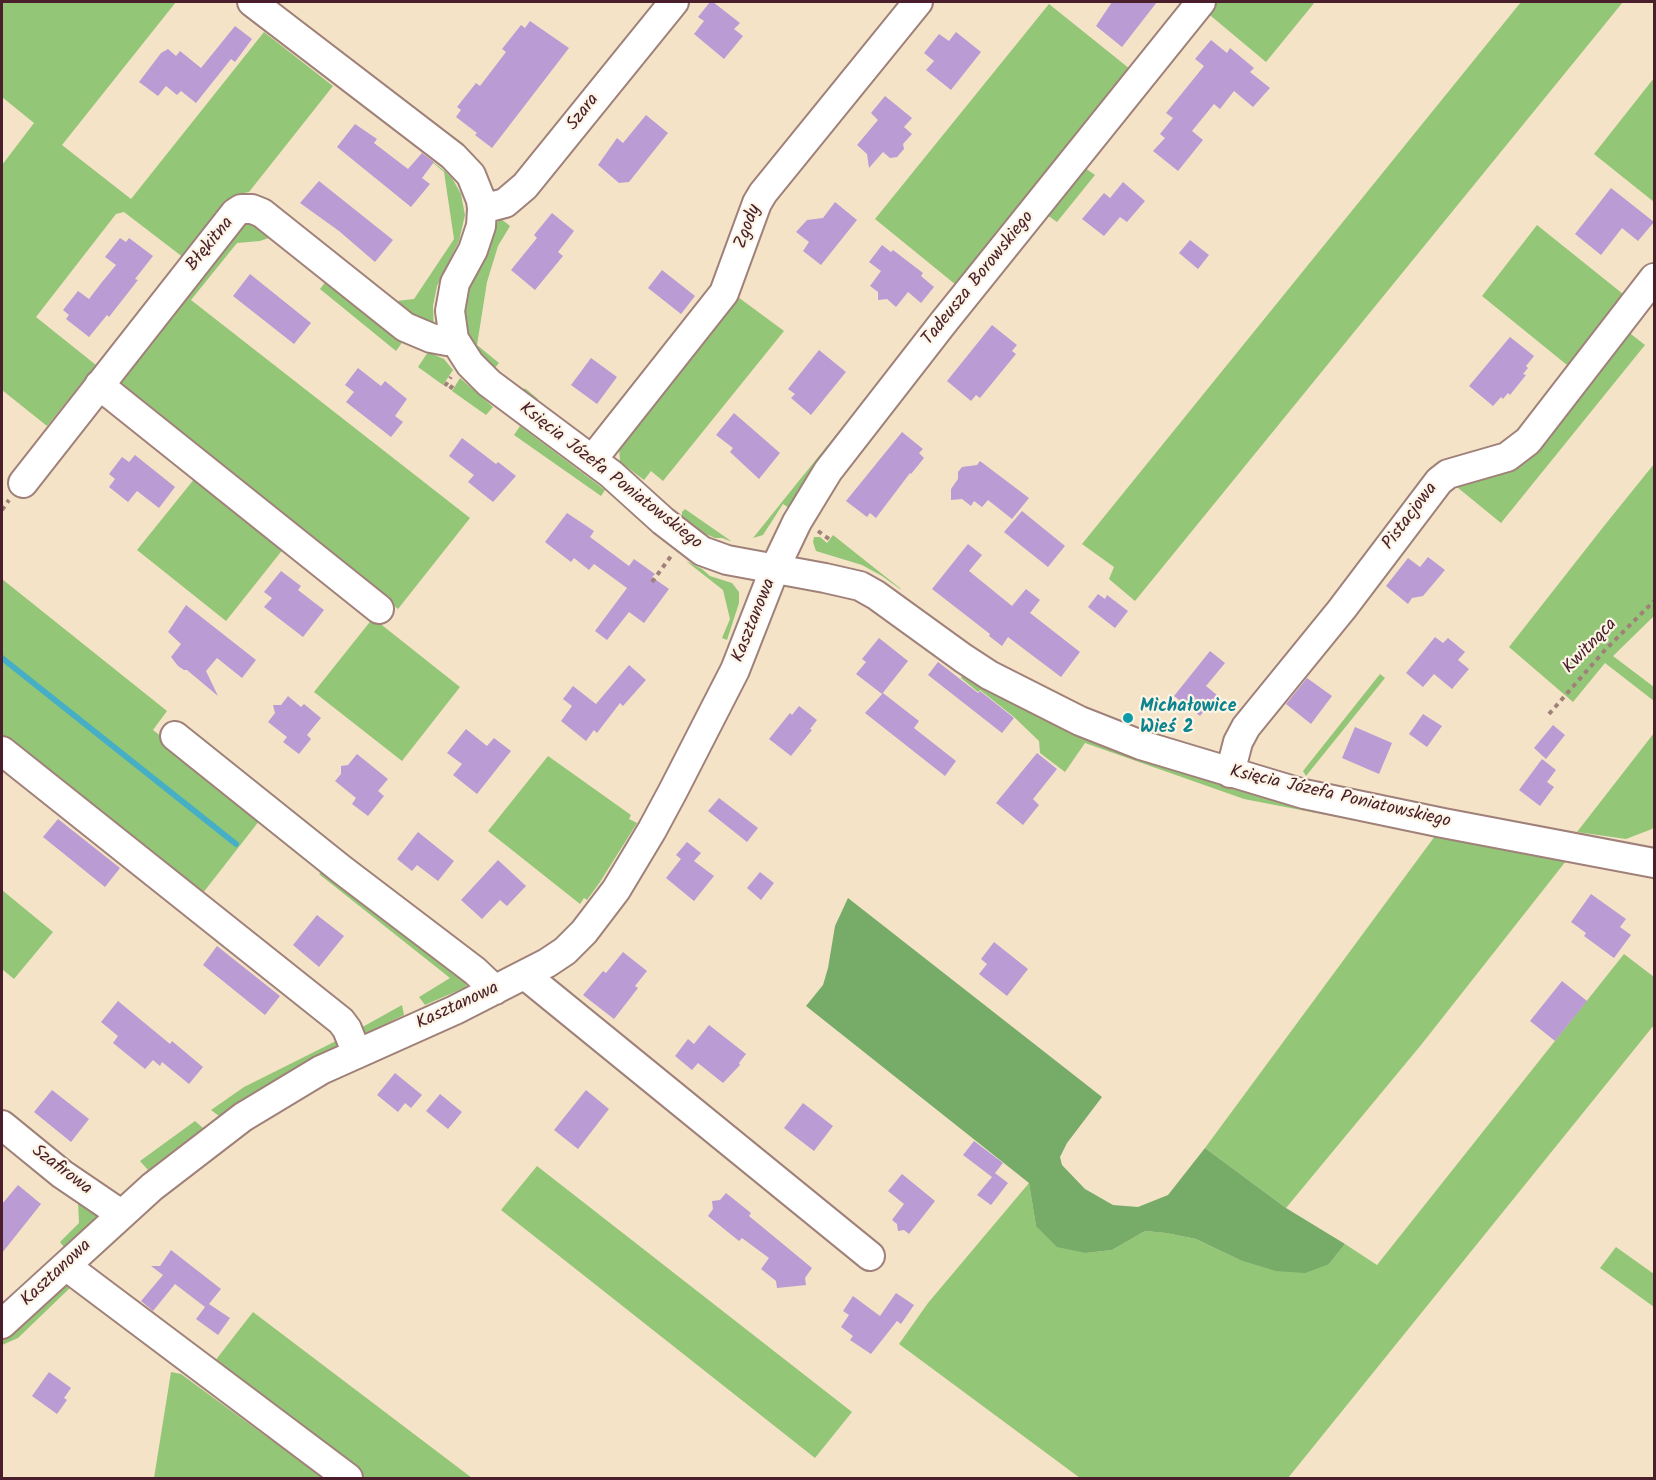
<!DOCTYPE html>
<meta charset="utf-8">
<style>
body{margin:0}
#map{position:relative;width:1656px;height:1480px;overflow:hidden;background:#f5e3c8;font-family:Kalam,sans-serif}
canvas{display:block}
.frame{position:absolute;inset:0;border:3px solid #4a1f2b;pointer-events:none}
</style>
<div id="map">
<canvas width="1656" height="1480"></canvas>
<div class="frame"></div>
</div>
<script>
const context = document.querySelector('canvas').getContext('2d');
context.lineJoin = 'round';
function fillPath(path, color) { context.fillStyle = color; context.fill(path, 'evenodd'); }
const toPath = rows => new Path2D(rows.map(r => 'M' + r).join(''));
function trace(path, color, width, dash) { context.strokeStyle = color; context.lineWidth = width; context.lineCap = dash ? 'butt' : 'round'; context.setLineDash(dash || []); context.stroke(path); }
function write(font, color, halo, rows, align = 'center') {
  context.font = font + ' Kalam,sans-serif'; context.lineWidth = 4.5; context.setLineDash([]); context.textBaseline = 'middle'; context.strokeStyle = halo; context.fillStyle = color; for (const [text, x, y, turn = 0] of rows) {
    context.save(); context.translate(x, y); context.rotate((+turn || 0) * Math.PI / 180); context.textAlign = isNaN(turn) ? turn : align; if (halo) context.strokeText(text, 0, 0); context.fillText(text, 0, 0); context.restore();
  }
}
const green = toPath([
 [2,2,176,2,62,145,131,199,264,32,333,86,249,192,244,193,184,258,124,212,116,214,36,317,96,365,47,426,2,390,2,165,34,123,2,97],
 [1212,2,1315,2,1266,62,1205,11],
 [1521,2,1623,2,1135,601,1109,579,1114,567,1082,544],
 [1049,4,1130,69,961,289,875,219],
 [1654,78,1654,202,1594,154],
 [420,152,446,172,452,178,461,194,465,215,459,241,437,286,433,306,434,331,388,302,414,299,454,239,444,172],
 [1085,168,1095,175,1057,222,1047,215],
 [500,218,510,226,498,246,487,282,477,345,499,363,494,369,520,388,526,389,538,399,536,401,495,374,468,343,462,301,495,226],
 [248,224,261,226,277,235,260,241,237,243,191,300,470,518,398,609,112,386,231,231],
 [1537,225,1623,294,1567,365,1482,296],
 [329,277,406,337,396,351,320,289],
 [738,297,784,331,663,481,651,471,644,480,620,462,619,446],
 [1627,331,1645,345,1501,523,1452,483,1518,460],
 [428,352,444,359,453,370,443,385,418,367],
 [460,378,493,407,486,415,452,391],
 [847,421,851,425,789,508,783,504,763,535,753,538],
 [520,426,605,490,601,496,514,435],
 [1654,464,1654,616,1613,656,1654,687,1654,701,1605,663,1573,702,1509,647,1604,526],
 [195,478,284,548,226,621,137,550],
 [685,509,731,541,730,541,722,538,715,538,706,534,682,516,682,512],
 [833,535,901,589,900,589,882,576,862,565,816,551,813,542,814,537,820,537,827,543],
 [686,561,702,569,710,576,732,583,739,592,739,603,727,640,722,638,730,619,723,590],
 [2,579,167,711,153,730,263,816,199,898,2,742],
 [373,618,460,687,402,761,314,692],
 [966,671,998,691,1567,856,1566,861,1421,1045,1286,1208,1205,1148,1435,836,1244,799,1085,743,1065,772,1040,753,1039,741,1014,717,980,690,978,692,961,678],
 [1380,674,1385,678,1306,776,1303,771],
 [1654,733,1654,826,1652,829,1626,839,1577,832],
 [548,756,631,815,629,819,637,823,600,882,587,900,584,898,580,904,488,831],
 [325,868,468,976,466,987,425,1005,419,997,450,978,319,874],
 [2,890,53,932,14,979,2,969],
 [1624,954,1654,977,1654,1025,1288,1478,1080,1478,899,1344,928,1303,1029,1183,1036,1226,1086,1253,1112,1250,1145,1231,1166,1233,1196,1239,1240,1260,1329,1264,1345,1244,1377,1265],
 [402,1005,404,1015,359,1037,357,1030],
 [342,1038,344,1045,265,1087,219,1116,211,1110,244,1087],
 [195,1121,203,1128,148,1170,140,1161],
 [537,1166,852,1412,815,1458,501,1210],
 [78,1202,105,1209,64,1247,60,1242,79,1223],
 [1616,1247,1654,1274,1654,1307,1600,1268],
 [64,1279,73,1285,18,1338,2,1345,2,1334],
 [253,1312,472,1478,360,1478,211,1366],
 [171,1372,181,1374,323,1478,154,1478]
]);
const forest = toPath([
 [848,898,1102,1097,1067,1143,1060,1157,1062,1165,1085,1189,1113,1205,1138,1207,1168,1195,1205,1148,1286,1208,1345,1244,1329,1264,1305,1273,1276,1271,1240,1260,1196,1239,1166,1233,1145,1231,1112,1250,1086,1253,1057,1247,1036,1226,1029,1183,806,1006,823,985,828,968,835,926]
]);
const stream = toPath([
 [2,658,236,844]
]);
const building = toPath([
 [710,2,713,2,740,23,734,29,743,36,724,59,694,34,704,21,698,17],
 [1112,2,1157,2,1122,47,1096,26],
 [530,21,569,48,492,148,475,135,477,133,456,117,461,110,457,107,476,83,480,86,506,52,502,49,521,25,525,28],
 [235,26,252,39,235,62,231,59,196,103,181,91,177,95,166,86,158,96,139,82,161,53,168,49,176,56,180,51,201,68],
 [956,32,981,52,951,90,926,70,934,61,924,53,939,34,949,41],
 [1211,40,1227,53,1230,48,1254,68,1250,72,1270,88,1253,107,1234,91,1220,109,1214,104,1192,131,1203,140,1178,171,1153,151,1165,138,1160,134,1173,118,1166,113,1204,66,1195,59],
 [885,96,912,118,904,127,912,134,903,144,904,149,897,157,890,158,883,152,869,168,867,154,857,145,878,120,871,113],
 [646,115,668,133,629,182,619,183,598,165,617,138,623,143],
 [355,124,377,139,374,143,408,169,422,153,434,162,422,178,430,184,411,207,337,147],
 [319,181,393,240,375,262,339,231,300,203],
 [1123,182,1145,201,1127,222,1120,217,1104,236,1082,219,1104,193,1110,198],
 [1611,188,1654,222,1638,241,1622,228,1601,255,1575,234],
 [835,202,857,220,821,265,803,251,809,242,796,232,807,220,823,218],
 [552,213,574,231,558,252,563,256,535,290,511,270,537,238,534,235],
 [120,238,126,242,129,238,153,256,135,279,138,280,109,317,107,315,89,337,66,319,69,315,63,310,78,291,89,299,102,282,116,265,105,257],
 [1190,240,1209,255,1198,269,1179,253],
 [882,245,891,252,893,250,923,273,921,276,934,287,921,303,908,292,896,307,887,299,878,300,878,292,870,286,881,271,869,262],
 [662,270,695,296,681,314,648,288],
 [250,274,311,323,294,344,233,296],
 [992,325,1017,345,1012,351,1016,354,980,398,976,395,971,401,947,381],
 [1510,337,1534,356,1526,366,1528,368,1523,374,1526,375,1510,395,1508,393,1503,399,1501,397,1493,406,1469,386],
 [819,350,846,372,811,415,791,398,795,394,788,389],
 [591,358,617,377,597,404,571,385],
 [358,368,381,386,385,381,407,399,395,416,403,422,391,437,346,402,354,392,345,385],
 [734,413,780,453,759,479,730,452,733,448,716,435],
 [902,432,923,449,919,453,924,458,911,474,910,473,876,518,870,513,867,517,846,501],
 [462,438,496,464,498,462,516,476,493,502,468,482,474,475,449,456],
 [135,455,175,487,159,508,137,491,128,502,109,487,115,479,109,474,122,457,129,462],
 [980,461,1029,498,1012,519,988,500,982,507,974,501,971,506,962,499,951,500,951,489,958,479,958,472,962,467,977,465],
 [1022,511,1065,546,1048,567,1004,532],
 [567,513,594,531,590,537,629,566,634,559,655,574,652,577,669,589,644,623,629,612,607,640,595,631,627,588,594,564,589,570,574,558,571,562,545,542],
 [968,544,982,555,969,571,1012,606,1026,589,1040,600,1030,613,1080,652,1061,677,1008,637,1002,646,989,636,990,634,932,589],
 [1428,557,1445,570,1423,596,1412,598,1408,604,1386,586,1408,558,1420,567],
 [281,571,301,586,298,590,324,610,303,637,264,607,272,598,264,592],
 [1098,594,1105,599,1107,595,1128,611,1115,628,1088,607],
 [186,605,256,660,242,678,217,658,206,671,218,696,187,670,184,670,178,666,171,657,181,644,168,632],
 [1435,637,1443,643,1448,638,1465,652,1458,660,1469,669,1452,689,1434,674,1423,687,1406,673],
 [879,638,908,661,882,694,856,674,866,662,862,659],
 [1210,651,1225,663,1206,686,1217,695,1200,716,1174,696],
 [938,662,978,693,980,691,1014,718,1002,733,928,675],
 [629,665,646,680,623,706,620,703,597,733,594,730,586,741,561,721,572,706,563,699,573,686,596,704],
 [1307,678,1332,696,1311,724,1286,704],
 [883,693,919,721,914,728,956,761,945,776,865,713],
 [288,696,301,707,304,704,321,718,307,735,311,739,299,754,283,742,287,737,268,722,275,713,273,705,281,705],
 [799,706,817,720,810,729,812,730,791,756,769,739,790,713,792,715],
 [1423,714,1442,726,1427,747,1409,734],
 [1553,725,1565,735,1546,759,1534,748],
 [1355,727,1392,743,1379,774,1342,758],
 [466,729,487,746,494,738,511,751,477,794,453,775,462,764,447,753],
 [1037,753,1057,769,1033,799,1039,805,1023,825,996,803],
 [357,754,388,779,378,791,384,796,368,816,352,804,356,798,335,781,341,774,341,766,348,765],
 [1542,759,1556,770,1547,782,1554,787,1540,806,1519,790],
 [719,798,758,828,747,842,708,811],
 [58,819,120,868,105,887,43,837],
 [418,832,454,861,438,881,417,865,412,871,397,859],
 [687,842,701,853,694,861,714,876,694,901,666,878,681,859,676,855],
 [498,860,526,886,507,906,500,900,482,919,461,900],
 [760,872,774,883,761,900,747,888],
 [1591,894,1626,919,1620,927,1631,935,1614,958,1584,936,1586,933,1571,922],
 [317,915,344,936,319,967,293,945],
 [994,942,1028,969,1007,996,979,974,987,964,981,959],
 [217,946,280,996,265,1015,203,965],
 [623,952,647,971,635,986,638,988,614,1019,583,995,603,971,606,973],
 [1562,981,1587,1001,1555,1041,1530,1021],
 [118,1001,170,1044,172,1041,203,1067,189,1084,162,1062,160,1066,153,1060,145,1069,113,1043,118,1036,101,1022],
 [709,1025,746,1054,739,1063,740,1065,723,1083,698,1063,692,1070,675,1056,688,1039,694,1044],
 [395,1073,422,1095,411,1108,405,1103,398,1112,377,1095],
 [52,1090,89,1119,71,1142,34,1112],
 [586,1090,609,1109,578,1149,554,1130],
 [440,1094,462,1112,448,1129,426,1111],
 [803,1103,833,1126,814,1151,784,1128],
 [974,1141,1003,1163,995,1173,1008,1183,991,1205,977,1195,992,1177,963,1155],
 [902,1174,935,1201,909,1234,904,1230,898,1231,897,1224,892,1220,904,1204,888,1191],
 [18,1185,41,1204,2,1253,2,1204],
 [726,1193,751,1213,749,1216,812,1268,805,1278,806,1285,777,1288,776,1281,761,1269,769,1258,742,1238,739,1241,708,1216,713,1209,712,1201,720,1200],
 [171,1250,221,1289,209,1304,230,1318,218,1335,196,1319,205,1307,175,1284,153,1311,141,1301,163,1275,151,1266,160,1266],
 [896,1293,914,1305,901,1324,897,1321,871,1354,850,1340,853,1336,841,1327,849,1315,843,1311,853,1296,880,1316],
 [49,1372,71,1388,64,1398,67,1400,57,1414,32,1396]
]);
const path = toPath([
 [445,386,451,377],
 [450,389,455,382],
 [2,510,9,500],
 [818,531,829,539],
 [652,582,671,556],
 [1549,714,1605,650,1654,601]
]);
const minor = toPath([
 [252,2,453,156,471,175,481,200,482,209,481,226,473,250,455,283,450,311,454,339,470,364,489,383,611,474,663,521,702,551,727,560,825,578,860,586,876,595,963,658,989,675,1080,721,1141,745,1304,794,1443,823,1654,863],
 [482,209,505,203,525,186,674,2],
 [99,385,379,609],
 [592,460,724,293,757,203,763,193,918,2],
 [23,483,235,213,241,209,252,209,262,213,405,327,431,338,447,341,454,339],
 [175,736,341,869,475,971,495,990],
 [2,751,341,1021,347,1029,357,1054],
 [1230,773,1238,742,1246,727,1342,609,1439,481,1448,474,1507,457,1528,441,1654,278],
 [525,975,870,1256],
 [2,1125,62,1174,112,1208,120,1216],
 [66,1266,348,1478],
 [2,1324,152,1187,243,1117,321,1070,455,1010,547,963,565,951,584,932,616,890,652,830,673,791,735,670,775,568,797,522,828,471,943,323,1201,2]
]);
const markers = [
 [1128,718,6,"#0f9aa8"]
];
const streetNames = [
 ["Szara",584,113,-52],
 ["Zgody",749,227,-70],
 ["Błękitna",211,245,-51],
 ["Tadeusza Borowskiego",979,279,-51],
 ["Księcia Józefa Poniatowskiego",610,477,38],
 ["Pistacjowa",1411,517,-53],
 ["Kasztanowa",755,621,-68],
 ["Kwitnąca",1591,647,-46],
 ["Księcia Józefa Poniatowskiego",1340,798,13],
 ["Kasztanowa",458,1007,-25],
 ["Szafirowa",61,1171,37],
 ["Kasztanowa",57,1274,-43]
];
const cultureNames = [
 ["Michałowice",1140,708],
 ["Wieś 2",1140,729]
];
fillPath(green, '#93c677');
fillPath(forest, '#76ab68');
trace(stream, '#46afc5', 6);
fillPath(building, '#bb9bd3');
trace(minor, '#a0817a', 32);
trace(path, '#a0817a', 4, [4.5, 4.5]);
trace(minor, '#fff', 28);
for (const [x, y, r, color] of markers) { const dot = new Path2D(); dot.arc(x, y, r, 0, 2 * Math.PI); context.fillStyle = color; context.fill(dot); trace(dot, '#fcf5e5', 2); }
write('18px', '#4a1f2b', '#fcf5e5', streetNames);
write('bold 18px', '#0d838f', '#fcf5e5', cultureNames, 'left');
</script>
